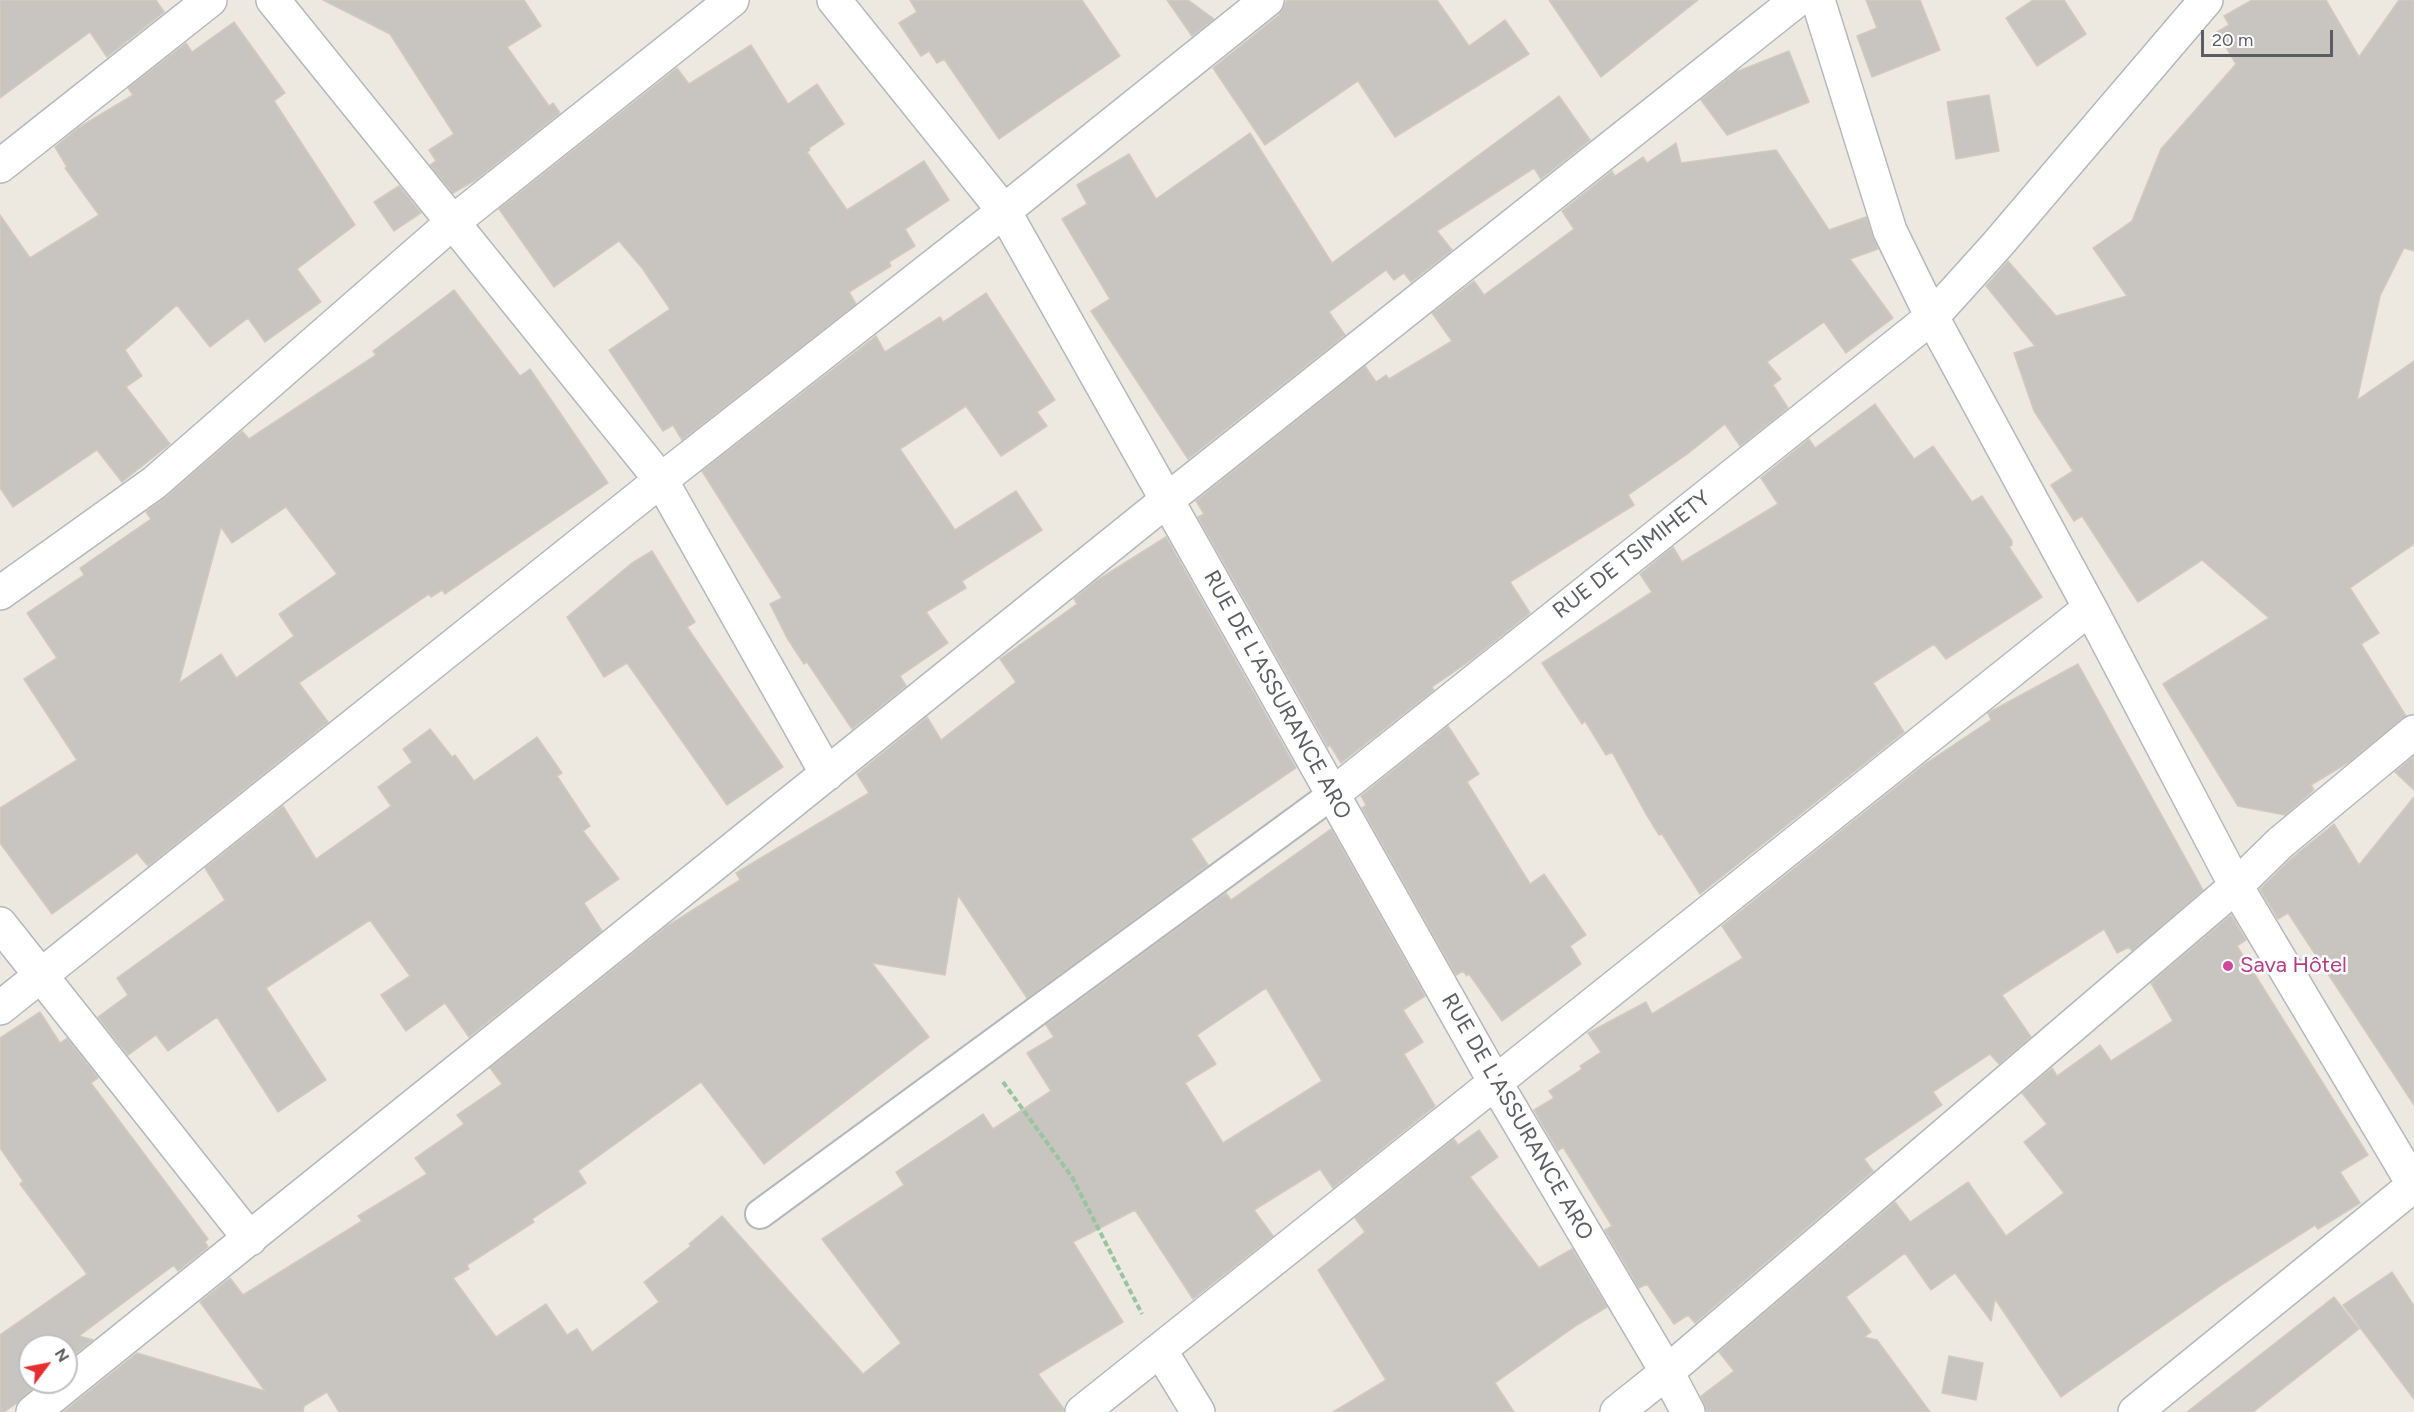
<!DOCTYPE html>
<meta charset="utf-8">
<style>
body{margin:0}
#map{position:relative;width:2414px;height:1412px;overflow:hidden;background:#ede9e1;font-family:Figtree,sans-serif}
canvas{display:block}
.north{position:absolute;left:18px;top:1334px;width:60px;height:60px;box-sizing:border-box;background:#fff;border:2px solid #bdbfc0;border-radius:50%;rotate:58deg;font-size:16px;font-weight:700;line-height:24px;text-align:center;color:#5a5e62}
.north::after{content:'';display:block;margin:auto;width:21px;height:27px;background:#e62e30;clip-path:polygon(50% 0,100% 100%,50% 72%,0 100%)}
.scale{position:absolute;left:2201px;top:30px;width:132px;height:27px;box-sizing:border-box;border:3px solid #5a5e62;border-top:0;padding-left:8px;font-size:18px;line-height:21px;white-space:nowrap;color:#5a5e62;-webkit-text-stroke:4px #fff;paint-order:stroke}
</style>
<div id="map">
<canvas width="2414" height="1412"></canvas>
<div class="north">N</div>
<div class="scale">20 m</div>
</div>
<script>
const context = document.querySelector('canvas').getContext('2d');
context.lineJoin = 'round';
function fillPath(path, color) { context.fillStyle = color; context.fill(path, 'evenodd'); }
const toPath = rows => new Path2D(rows.map(r => 'M' + r).join(''));
function trace(path, color, width, dash) { context.strokeStyle = color; context.lineWidth = width; context.lineCap = dash ? 'butt' : 'round'; context.setLineDash(dash || []); context.stroke(path); }
function write(font, color, halo, rows, align = 'center') {
  context.font = font + ' Figtree,sans-serif'; context.lineWidth = 5; context.setLineDash([]); context.textBaseline = 'middle'; context.strokeStyle = halo; context.fillStyle = color; for (const [text, x, y, turn = 0] of rows) {
    context.save(); context.translate(x, y); context.rotate((+turn || 0) * Math.PI / 180); context.textAlign = isNaN(turn) ? turn : align; if (halo) context.strokeText(text, 0, 0); context.fillText(text, 0, 0); context.restore();
  }
}
const building = toPath([
 [0,0,156,0,164,12,107,57,90,32,0,98,0,0],
 [323,0,524,0,541,26,507,47,549,106,553,103,560,113,477,179,453,193,430,165,436,161,429,150,454,134,390,34,323,0],
 [910,0,1082,0,1120,56,999,139,944,59,937,63,929,51,921,56,899,23,917,12,910,0],
 [1167,0,1188,0,1214,19,1192,36,1167,0],
 [1287,0,1437,0,1469,46,1505,20,1529,54,1395,137,1358,81,1265,145,1213,68,1279,15,1287,0],
 [1549,0,1698,0,1601,77,1549,0],
 [1866,0,1920,0,1940,50,1872,77,1857,36,1877,28,1866,0],
 [2033,0,2064,0,2086,34,2037,66,2006,18,2033,0],
 [2252,0,2326,0,2359,57,2399,0,2414,0,2414,251,2404,248,2380,296,2357,400,2414,361,2414,544,2350,588,2379,633,2361,644,2406,716,2349,762,2311,785,2314,790,2285,815,2238,806,2163,684,2269,618,2202,560,2138,602,2082,516,2074,521,2051,485,2073,471,2034,411,2014,353,2035,346,1986,286,2008,261,2056,316,2127,296,2093,248,2132,221,2161,149,2236,64,2217,32,2229,25,2224,16,2252,0],
 [234,22,285,93,274,101,355,225,297,269,321,302,265,342,248,318,210,347,177,305,125,350,142,376,126,387,170,444,122,482,97,450,13,507,0,488,0,215,30,258,99,215,65,168,67,167,55,147,78,128,133,95,128,88,186,43,192,52,234,22],
 [751,45,788,104,817,84,844,124,809,148,810,150,807,152,847,210,924,161,949,200,905,229,915,246,889,262,891,266,849,292,856,304,682,440,673,425,663,431,609,350,670,309,642,268,619,241,554,287,499,209,677,68,689,84,751,45],
 [1789,51,1809,102,1727,135,1701,100,1736,72,1789,51],
 [1989,95,1999,151,1956,159,1947,102,1989,95],
 [1559,96,1590,140,1541,179,1534,168,1437,231,1452,250,1411,282,1404,273,1394,280,1386,270,1329,312,1345,335,1188,459,1091,311,1110,299,1062,219,1087,204,1077,185,1129,154,1156,199,1250,133,1332,263,1559,96],
 [1676,143,1681,163,1776,150,1829,230,1866,217,1878,249,1850,259,1893,318,1846,353,1824,322,1767,362,1781,379,1773,385,1788,408,1740,446,1725,424,1686,455,1628,495,1634,505,1510,582,1530,613,1471,660,1432,687,1434,690,1341,763,1330,745,1328,747,1198,517,1204,514,1196,501,1365,366,1376,382,1386,375,1389,379,1452,341,1432,313,1474,281,1484,295,1574,229,1562,211,1612,171,1615,176,1643,157,1647,163,1676,143],
 [399,186,421,213,394,231,374,202,399,186],
 [454,290,520,376,530,369,608,483,445,594,442,590,431,597,429,594,299,683,328,722,148,866,137,853,52,914,0,843,0,808,77,760,24,679,57,658,27,613,84,575,80,568,151,519,146,512,166,497,242,431,249,439,376,355,373,351,454,290],
 [286,507,337,574,279,614,294,636,236,678,221,654,179,683,221,527,232,543,286,507],
 [986,293,1055,400,1037,412,1047,426,1001,456,966,406,900,449,955,530,1016,491,1042,530,962,581,966,588,926,612,948,643,900,676,906,686,852,729,807,662,804,664,787,638,770,604,782,598,702,471,876,336,885,352,940,317,943,322,986,293],
 [1875,404,1914,459,1933,446,1972,502,1982,496,2012,541,2012,545,2009,547,2042,597,1946,659,1934,644,1873,683,1904,732,1700,894,1662,834,1659,835,1646,814,1612,752,1606,755,1585,721,1582,724,1542,663,1652,592,1640,574,1673,547,1682,562,1778,504,1761,478,1809,439,1815,448,1875,404],
 [1166,537,1296,768,1191,839,1208,865,1027,998,958,895,945,975,872,963,929,1037,764,1164,701,1082,578,1171,586,1183,532,1219,534,1222,467,1265,469,1269,453,1278,496,1337,546,1304,567,1335,577,1329,592,1352,659,1302,644,1282,691,1246,689,1244,722,1216,863,1374,901,1343,822,1239,904,1185,896,1172,983,1114,993,1129,1051,1091,1027,1053,1054,1037,1046,1025,1226,893,1231,900,1331,829,1425,996,1403,1010,1423,1042,1404,1054,1435,1106,1333,1188,1320,1169,1254,1210,1273,1236,1193,1299,1135,1210,1073,1242,1123,1322,1038,1374,1064,1409,1064,1412,339,1412,327,1392,304,1406,303,1412,63,1412,137,1353,265,1391,200,1302,230,1278,243,1295,362,1221,358,1216,427,1174,415,1158,464,1124,457,1115,502,1084,490,1068,666,927,740,880,736,873,869,793,857,774,927,717,941,740,1016,682,1000,659,1077,604,1074,599,1096,581,1166,537],
 [1266,988,1322,1081,1223,1143,1185,1083,1216,1064,1197,1035,1266,988],
 [652,551,695,622,687,627,783,767,727,805,627,663,604,677,567,617,632,563,652,551],
 [2078,664,2203,890,2132,951,2129,947,2117,953,2104,929,2002,995,2031,1037,1999,1064,1990,1054,1933,1092,1942,1105,1864,1159,1873,1171,1695,1323,1688,1315,1674,1324,1647,1284,1639,1288,1605,1230,1612,1226,1563,1147,1558,1151,1534,1110,1554,1098,1549,1091,1582,1069,1580,1066,1601,1052,1588,1033,1646,1002,1652,1014,1743,958,1722,926,1925,764,1991,720,1988,713,2078,664],
 [1448,726,1479,774,1467,782,1530,884,1544,874,1586,935,1570,946,1581,964,1502,1021,1469,974,1467,976,1463,971,1456,975,1362,808,1366,805,1361,796,1448,726],
 [430,729,452,757,455,755,474,781,537,737,562,773,557,776,590,826,583,831,619,879,584,903,602,931,469,1037,445,1003,406,1031,381,995,410,976,370,920,266,988,326,1080,278,1112,217,1017,168,1051,156,1035,128,1055,98,1017,128,995,117,978,225,900,205,868,283,806,316,859,391,806,378,787,412,762,403,749,430,729],
 [2414,756,2414,790,2395,772,2414,756],
 [2414,797,2414,1105,2288,913,2278,919,2260,889,2293,857,2334,824,2359,865,2414,797],
 [2231,915,2246,940,2237,946,2368,1155,2340,1172,2360,1203,2318,1229,2315,1225,2226,1282,2061,1397,1995,1299,1991,1321,1955,1273,1931,1290,1905,1253,1846,1297,1871,1332,1864,1337,1877,1340,1930,1412,1707,1412,1701,1396,1734,1371,1719,1352,1895,1202,1910,1222,1968,1182,2006,1236,2064,1193,2024,1142,2047,1124,2022,1093,2052,1068,2057,1076,2100,1045,2111,1061,2173,1021,2151,983,2231,915],
 [40,1012,60,1043,67,1038,98,1078,91,1083,208,1239,205,1242,208,1247,178,1271,174,1265,79,1336,93,1340,66,1361,66,1346,30,1346,30,1382,40,1382,17,1403,4,1412,0,1412,0,1335,87,1274,20,1184,23,1181,0,1148,0,1038,40,1012],
 [1479,1130,1498,1157,1470,1177,1539,1268,1572,1249,1607,1307,1577,1325,1495,1383,1514,1412,1333,1412,1386,1380,1318,1270,1365,1232,1355,1218,1454,1139,1458,1145,1479,1130],
 [2392,1272,2414,1306,2414,1399,2343,1305,2392,1272],
 [2334,1297,2359,1329,2253,1412,2187,1412,2334,1297],
 [1949,1356,1983,1363,1976,1400,1942,1393,1949,1356]
]);
const path = toPath([
 [1003,1082,1072,1177,1142,1314]
]);
const pedestrian = toPath([
 [760,1214,1333,794]
]);
const minor = toPath([
 [273,0,661,480,827,774],
 [834,0,1004,211,1495,1082,1667,1372,1688,1412],
 [1818,0,1890,231,1932,317,2090,608,2236,886,2414,1185],
 [0,166,210,0],
 [0,593,154,483,453,222,732,0],
 [1333,794,1932,317,1997,245,2206,0],
 [0,924,250,1239],
 [0,1008,661,480,1004,211,1267,0],
 [1160,1350,1198,1412],
 [33,1412,1167,500,1797,0],
 [1082,1412,2090,608],
 [1617,1412,1667,1372,2236,886,2280,843,2414,732],
 [2135,1412,2414,1185]
]);
const markers = [
 [2228,966,6,"#d1479c"]
];
const streetNames = [
 ["RUE DE TSIMIHETY",1632,555,-38],
 ["RUE DE L'ASSURANCE ARO",1277,695,61],
 ["RUE DE L'ASSURANCE ARO",1517,1117,60]
];
const hotelNames = [
 ["Sava Hôtel",2240,966]
];
fillPath(building, '#c8c4bf');
trace(building, '#d1cac0', 1.5);
trace(pedestrian, '#b4b8bc', 32);
trace(minor, '#b4b8bc', 36);
trace(path, '#97c5a0', 4, [6, 3]);
trace(pedestrian, '#fff', 28);
trace(minor, '#fff', 33);
for (const [x, y, r, color] of markers) { const dot = new Path2D(); dot.arc(x, y, r, 0, 2 * Math.PI); context.fillStyle = color; context.fill(dot); trace(dot, '#fff', 2); }
write('22px', '#5a5e62', '#fff', streetNames);
write('22px', '#b23c85', '#fff', hotelNames, 'left');
</script>
